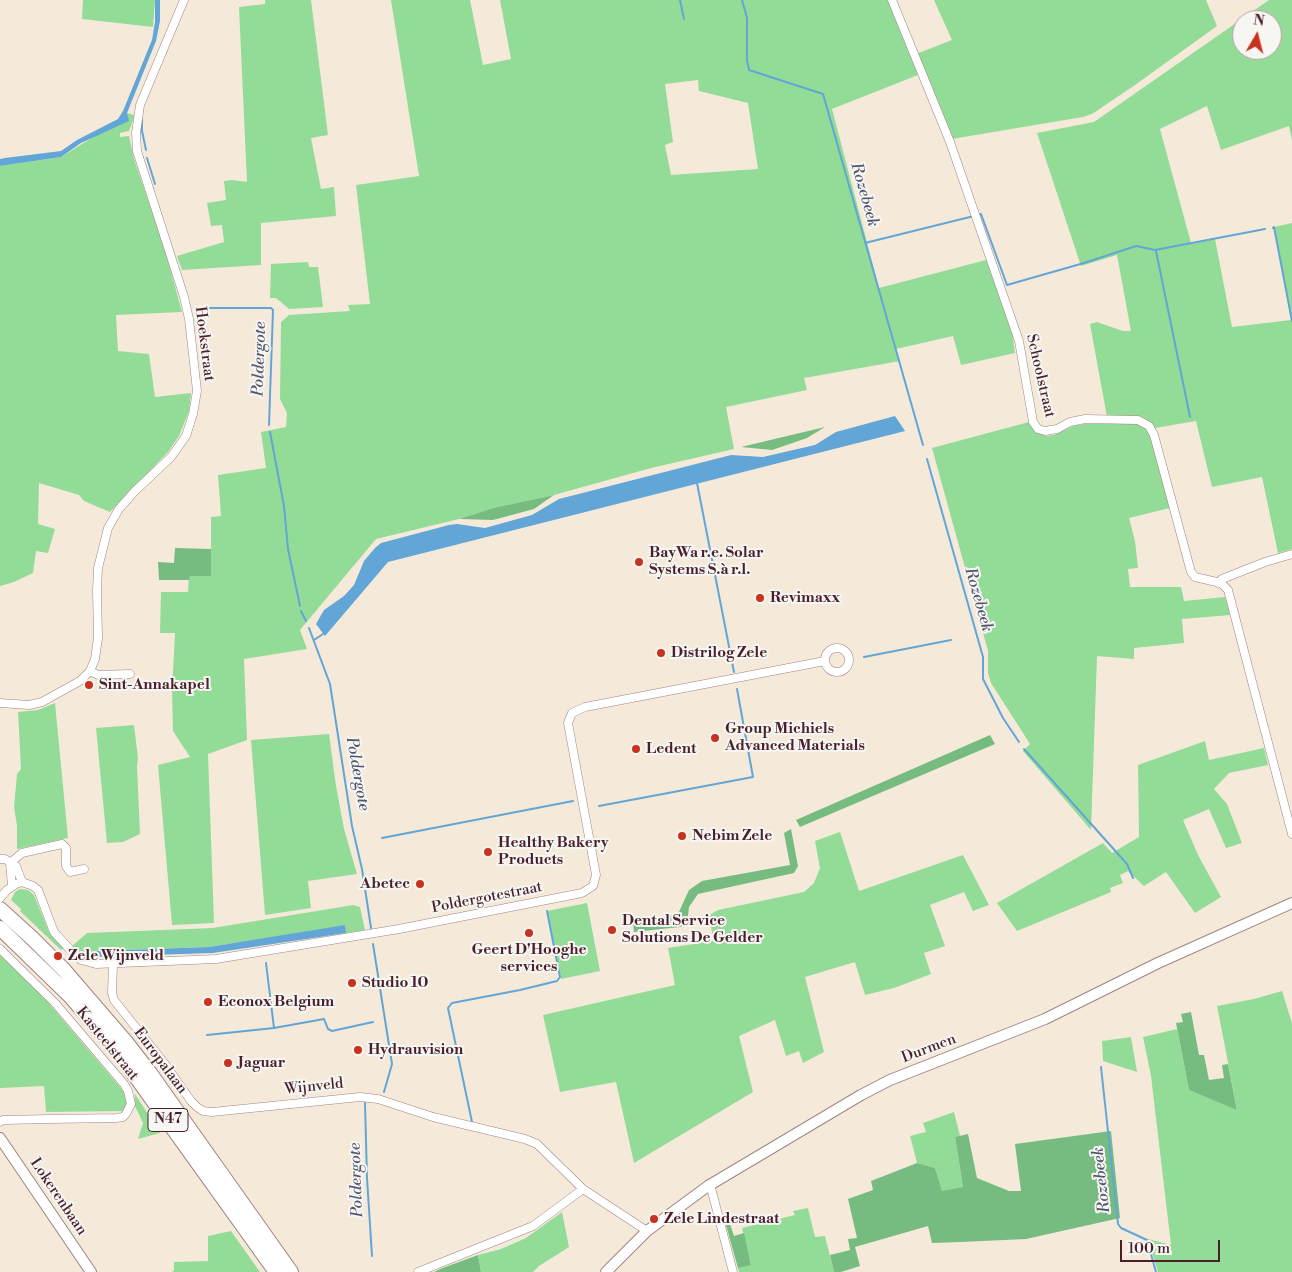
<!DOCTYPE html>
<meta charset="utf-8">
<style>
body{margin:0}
#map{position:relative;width:1292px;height:1272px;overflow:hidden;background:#f5eada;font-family:"Libre Bodoni",serif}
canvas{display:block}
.north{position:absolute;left:1232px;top:10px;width:50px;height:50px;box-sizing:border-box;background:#f6f6f2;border:1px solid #b1a0a2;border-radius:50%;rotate:8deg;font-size:14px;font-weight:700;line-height:20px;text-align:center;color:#4a1f2b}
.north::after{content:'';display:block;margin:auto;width:18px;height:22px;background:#c8321e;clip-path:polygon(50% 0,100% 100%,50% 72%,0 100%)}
.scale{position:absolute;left:1120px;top:1240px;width:100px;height:22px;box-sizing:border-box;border:2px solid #4a1f2b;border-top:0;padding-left:6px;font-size:15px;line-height:18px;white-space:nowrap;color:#4a1f2b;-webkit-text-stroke:4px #f6f6f2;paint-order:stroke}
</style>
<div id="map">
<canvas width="1292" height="1272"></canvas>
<div class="north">N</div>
<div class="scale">100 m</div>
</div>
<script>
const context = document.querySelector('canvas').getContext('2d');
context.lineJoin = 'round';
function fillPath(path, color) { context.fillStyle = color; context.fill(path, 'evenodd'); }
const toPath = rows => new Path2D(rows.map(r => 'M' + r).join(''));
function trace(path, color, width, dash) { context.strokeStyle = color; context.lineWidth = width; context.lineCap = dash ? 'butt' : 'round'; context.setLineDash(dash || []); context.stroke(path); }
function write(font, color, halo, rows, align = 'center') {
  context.font = font + ' "Libre Bodoni",serif'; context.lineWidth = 4; context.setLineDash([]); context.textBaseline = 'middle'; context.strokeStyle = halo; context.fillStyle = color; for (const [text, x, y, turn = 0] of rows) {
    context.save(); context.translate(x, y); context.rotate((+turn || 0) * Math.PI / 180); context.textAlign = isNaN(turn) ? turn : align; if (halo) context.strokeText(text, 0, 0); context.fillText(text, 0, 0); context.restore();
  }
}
const green = toPath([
 [83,0,155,0,153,27,82,19],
 [265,0,311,0,328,135,311,138,321,189,334,187,336,216,261,223,261,265,182,270,177,256,224,242,222,225,211,226,207,203,226,200,224,181,232,180,247,182,239,7,265,4],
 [391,0,470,0,483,65,511,59,500,0,888,0,918,75,832,109,879,288,986,260,1012,331,1015,353,961,365,953,336,896,349,900,361,804,378,807,390,726,407,734,449,651,468,554,495,493,508,459,519,376,539,300,630,307,649,244,659,247,740,208,754,214,923,172,925,158,765,190,757,173,731,172,691,175,633,160,633,161,592,188,592,189,576,211,576,211,517,221,516,218,475,266,468,261,432,286,427,287,413,280,399,281,322,289,315,350,311,348,305,370,304,356,185,419,176],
 [698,80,699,91,748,103,758,169,671,175,665,145,673,142,665,84],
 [934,0,1206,0,1217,26,1135,85,1092,114,1083,117,952,139,916,54,952,40],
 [1269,0,1292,0,1292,141,1289,126,1221,150,1207,106,1160,129,1191,243,1215,239,1232,327,1291,320,1274,227,1292,223,1292,549,1278,553,1262,477,1212,487,1196,421,1155,428,1152,423,1142,417,1107,417,1090,324,1097,322,1123,331,1131,331,1117,255,1081,266,1037,133,1094,122],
 [1242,20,1272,20,1272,50,1242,50],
 [127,113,134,115,133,120,129,131,120,133,120,137,129,136,134,159,165,250,182,312,116,315,118,351,149,354,155,397,191,393,189,411,179,436,168,452,110,512,84,501,79,495,39,483,38,524,55,529,48,553,36,551,33,573,14,582,0,586,0,166,61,157,95,136],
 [308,262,309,267,318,267,323,307,289,309,276,298,270,298,271,264],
 [1029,422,1037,432,1046,436,1054,435,1073,426,1084,424,1135,423,1145,427,1150,435,1170,508,1129,518,1135,541,1138,568,1128,569,1130,587,1181,587,1184,601,1225,597,1230,615,1182,619,1184,643,1134,648,1134,659,1097,656,1091,830,1023,751,1030,744,991,683,988,673,988,651,932,448],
 [55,703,68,838,17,849,17,826,14,807,17,774,21,769,18,712,38,710],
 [134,725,138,758,137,766,140,834,123,842,107,843,96,728],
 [329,734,336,786,344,829,357,874,308,881,311,908,265,915,251,740],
 [1205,741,1209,760,1264,748,1268,765,1229,773,1214,789,1227,804,1242,843,1226,848,1209,809,1183,820,1198,855,1221,897,1195,913,1166,872,1144,886,1128,871,1120,875,1123,883,1110,888,1111,892,1017,931,997,903,1103,843,1112,853,1139,837,1138,765],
 [840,832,859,891,963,855,989,905,973,911,964,892,930,905,945,946,924,953,931,974,894,988,865,995,855,962,805,977,824,1052,803,1063,799,1051,786,1056,775,1020,739,1036,753,1092,634,1163,616,1082,560,1092,543,1015,675,985,668,948,713,941,710,917,711,914,718,910,804,892,814,883,820,868,815,841],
 [20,889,28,890,34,895,49,932,64,948,61,950,20,911,21,909,11,900,15,892],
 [587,903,600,971,561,979,547,911],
 [353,905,360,907,365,930,346,933,345,926,209,947,97,951,93,959,82,955,72,946,87,933,213,928],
 [0,953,34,986,125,1093,127,1104,124,1111,46,1112,44,1086,0,1088],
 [1282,991,1292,1023,1292,1272,1158,1272,1148,1239,1171,1245,1151,1076,1143,1037,1177,1029,1189,1090,1237,1109,1217,1006,1254,999],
 [1131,1037,1137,1072,1103,1061,1102,1041],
 [135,1094,160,1133,138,1139,143,1123,134,1104],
 [954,1112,960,1136,955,1137,963,1187,942,1192,935,1168,917,1163,910,1136,926,1132,923,1123],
 [808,1208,815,1237,825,1236,834,1272,739,1272,738,1268,751,1264,742,1228,795,1215,793,1211],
 [562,1212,569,1247,539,1266,533,1272,481,1272,478,1255,501,1249,526,1238],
 [231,1231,260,1272,172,1272,174,1270,174,1262,208,1261,208,1236]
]);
const forest = toPath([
 [825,427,807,438,772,450,741,447],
 [554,495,534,509,493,520,459,519,493,508],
 [175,548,211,549,211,576,190,576,189,580,159,580,158,562,174,563],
 [990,735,995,744,800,827,796,820],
 [791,829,798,866,794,873,698,894,689,907,687,924,680,927,634,932,633,923,678,914,689,890,702,881,790,865,784,833],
 [1191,1012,1199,1055,1204,1055,1209,1080,1224,1078,1222,1065,1228,1064,1237,1110,1189,1090,1176,1023,1183,1022,1181,1014],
 [1111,1131,1120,1218,1026,1239,961,1242,932,1243,928,1226,855,1247,860,1266,841,1272,834,1272,830,1255,850,1250,848,1239,857,1238,848,1199,873,1190,871,1181,917,1163,935,1168,942,1191,963,1187,955,1137,968,1134,977,1178,1009,1191,1021,1191,1015,1144],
 [730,1224,734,1236,744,1233,751,1265,738,1268,726,1225],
 [478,1255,481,1272,434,1272,440,1269]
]);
const water = toPath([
 [155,0,160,0,160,21,156,41,127,113,129,121,81,143,61,157,0,166,0,159,5,158,61,151,77,140,118,119,123,111,152,40,155,22],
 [895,416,905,431,388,562,325,636,316,624,324,610,344,596,354,585,364,561,375,548,381,543,449,525,457,524,485,528,532,515,559,499,731,455,763,457,815,445,836,432],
 [345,925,346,933,213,953,95,957,97,951,209,947]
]);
const stream = toPath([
 [680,0,684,19],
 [742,0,747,18,747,60,749,70,823,94,923,445],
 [142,120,142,131,146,150],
 [147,158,155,184],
 [978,215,981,214,1007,285,1084,263,1136,246,1155,250,1265,229],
 [1273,228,1274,227,1292,321],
 [865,243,974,216],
 [1156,251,1190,417],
 [196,308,271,308,273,310,269,425],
 [270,432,284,506,288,549,300,606],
 [927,459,983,657,983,679,1003,718,1019,742],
 [697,483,734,672],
 [301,611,306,621],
 [309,628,330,684,352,826,362,869,371,928],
 [314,640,323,634],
 [864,657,951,640],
 [1024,749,1127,864,1133,878],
 [599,806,753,777,737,689],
 [382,838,573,801],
 [373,944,392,1064,384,1092],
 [266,963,274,1028],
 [207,1035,274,1028,324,1019,328,1029,332,1031,373,1022],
 [1101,1067,1118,1224,1121,1228,1147,1240,1156,1272],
 [365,1103,367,1178,372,1256],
 [472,1122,448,1008,452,1003,520,990,557,981,560,977,547,911]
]);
const minor = toPath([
 [892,0,950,142,1019,341,1033,422,1038,429,1045,431,1057,429,1070,422,1085,419,1138,420,1149,426,1154,435,1191,572,1195,577,1221,583,1228,590,1292,834],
 [1218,583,1222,579,1265,562,1292,554],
 '825 660a12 12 0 1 1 24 0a12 12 0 1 1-24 0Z',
 [90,671,98,675,130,674],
 [0,703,29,705,42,702,80,681,90,671,95,659,98,638,97,591,98,568,108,528,119,509,134,492,171,457,186,436,193,414,197,391,189,319,184,297,137,151,136,133,140,105,184,0],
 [0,859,5,859,16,866,22,882],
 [10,863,22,853,62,844,66,848,66,866,70,872,84,869],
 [10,863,12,886],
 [0,898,7,890,16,884,22,882,33,886,38,890,40,895,54,932,75,955,81,960,96,964,216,959,399,929,582,893,593,886,596,875,568,723,572,713,585,707,825,661],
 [0,949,55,1003,124,1084,128,1091,131,1104,126,1114,123,1117,116,1118,50,1119,3,1120,0,1122],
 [113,963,112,993,114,1000,165,1064,191,1101,197,1107,203,1111,212,1112,360,1097,378,1099,433,1117,525,1139,537,1144,583,1189,647,1231],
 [710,1184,733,1272],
 [418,1272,533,1226,583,1189]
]);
const tertiary = toPath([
 [0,1138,91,1272],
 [606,1272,647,1231,708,1186,861,1095,890,1080,1045,1019,1158,963,1292,903]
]);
const trunk = toPath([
 [0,909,33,939,64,970,126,1042,150,1073,291,1272],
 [0,928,70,996,116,1049,276,1272]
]);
const markers = [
 [639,562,5,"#c8321e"],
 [760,598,5,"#c8321e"],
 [661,653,5,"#c8321e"],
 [89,685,5,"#c8321e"],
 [715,738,5,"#c8321e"],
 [636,749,5,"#c8321e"],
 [682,836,5,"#c8321e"],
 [488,852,5,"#c8321e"],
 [420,884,5,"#c8321e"],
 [612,930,5,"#c8321e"],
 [529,933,5,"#c8321e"],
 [58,956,5,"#c8321e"],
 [352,983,5,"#c8321e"],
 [208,1002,5,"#c8321e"],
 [358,1050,5,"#c8321e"],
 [228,1063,5,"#c8321e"],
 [654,1219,5,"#c8321e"]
];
const shields = [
 [168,1120,40]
];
const shieldNames = [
 ["N47",168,1120]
];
const streetNames = [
 ["Hoekstraat",204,344,83],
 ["Schoolstraat",1040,376,77],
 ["Poldergotestraat",487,898,-11],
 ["Kasteelstraat",107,1044,51],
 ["Durmen",929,1049,-21],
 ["Europalaan",160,1061,53],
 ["Wijnveld",314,1087,-6],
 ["Lokerenbaan",58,1197,56]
];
const poiNames = [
 ["BayWa r.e. Solar",649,553],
 ["Systems S.à r.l.",649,570],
 ["Revimaxx",770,598],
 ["Distrilog Zele",671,653],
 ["Sint-Annakapel",99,685],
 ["Group Michiels",725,729],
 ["Advanced Materials",725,746],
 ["Ledent",646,749],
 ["Nebim Zele",692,836],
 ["Healthy Bakery",498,843],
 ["Products",498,860],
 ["Abetec",410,884,"right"],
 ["Dental Service",622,921],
 ["Solutions De Gelder",622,938],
 ["Geert D'Hooghe",529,950,"center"],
 ["services",529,967,"center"],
 ["Zele Wijnveld",68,956],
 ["Studio 10",362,983],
 ["Econox Belgium",218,1002],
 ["Hydrauvision",368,1050],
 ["Jaguar",238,1063],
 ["Zele Lindestraat",664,1219]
];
const waterNames = [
 ["Rozebeek",864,195,74],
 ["Poldergote",260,359,-88],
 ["Rozebeek",978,600,74],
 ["Poldergote",357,774,80],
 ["Poldergote",357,1180,-92],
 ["Rozebeek",1102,1180,-96]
];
fillPath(green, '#93dc97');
fillPath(forest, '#76bc80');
fillPath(water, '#61a6d6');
trace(stream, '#61a6d6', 2);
trace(minor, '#a08482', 9);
trace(tertiary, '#a08482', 12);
trace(trunk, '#a08482', 16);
trace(minor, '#fff', 8);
trace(tertiary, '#fff', 10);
trace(trunk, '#fff', 14);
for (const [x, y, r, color] of markers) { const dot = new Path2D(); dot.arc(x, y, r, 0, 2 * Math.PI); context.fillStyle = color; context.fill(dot); trace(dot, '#f6f6f2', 2); }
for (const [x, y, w] of shields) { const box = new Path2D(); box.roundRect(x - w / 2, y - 11.5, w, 23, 4); context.fillStyle = '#f6f6f2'; context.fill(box); trace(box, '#4a1f2b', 1); }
write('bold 14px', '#4a1f2b', null, shieldNames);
write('15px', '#4a1f2b', '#f6f6f2', streetNames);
write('bold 15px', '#4a1f2b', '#f6f6f2', poiNames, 'left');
write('italic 16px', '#53556f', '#f6f6f2', waterNames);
</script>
